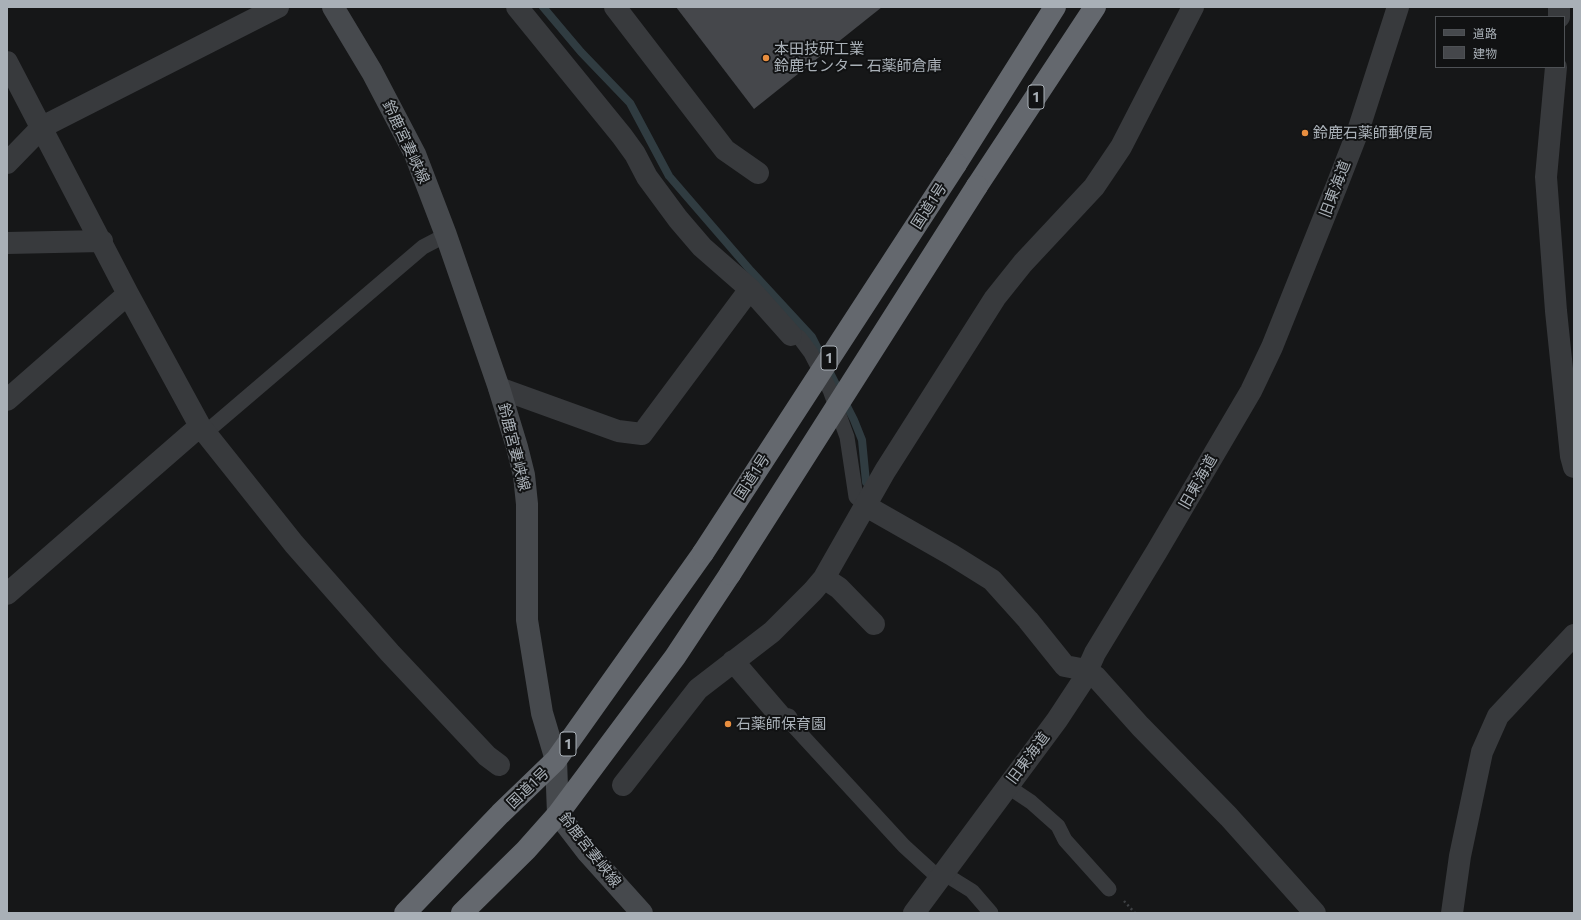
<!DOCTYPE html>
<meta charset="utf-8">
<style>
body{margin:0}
#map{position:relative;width:1581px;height:920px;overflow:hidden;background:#161718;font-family:Commissioner,"Noto Sans JP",sans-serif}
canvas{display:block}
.frame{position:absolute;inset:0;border:8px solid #a9b0b7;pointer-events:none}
.legend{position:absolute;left:1435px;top:16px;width:130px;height:52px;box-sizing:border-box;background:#111213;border:1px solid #4e5155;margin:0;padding:5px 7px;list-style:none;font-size:12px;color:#a9b0b7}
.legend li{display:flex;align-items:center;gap:8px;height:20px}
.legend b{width:20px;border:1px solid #4e5155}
</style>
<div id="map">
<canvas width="1581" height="920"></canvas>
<div class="frame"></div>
<ul class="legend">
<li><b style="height:5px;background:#46494d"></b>道路</li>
<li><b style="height:11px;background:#45474b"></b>建物</li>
</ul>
</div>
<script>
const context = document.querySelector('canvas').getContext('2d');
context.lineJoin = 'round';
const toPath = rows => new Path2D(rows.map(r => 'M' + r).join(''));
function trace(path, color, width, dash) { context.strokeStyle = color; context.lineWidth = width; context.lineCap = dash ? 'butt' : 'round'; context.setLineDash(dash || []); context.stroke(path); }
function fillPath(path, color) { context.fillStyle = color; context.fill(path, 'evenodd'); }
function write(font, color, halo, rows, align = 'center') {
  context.font = font + ' Commissioner,"Noto Sans JP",sans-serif'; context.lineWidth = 4; context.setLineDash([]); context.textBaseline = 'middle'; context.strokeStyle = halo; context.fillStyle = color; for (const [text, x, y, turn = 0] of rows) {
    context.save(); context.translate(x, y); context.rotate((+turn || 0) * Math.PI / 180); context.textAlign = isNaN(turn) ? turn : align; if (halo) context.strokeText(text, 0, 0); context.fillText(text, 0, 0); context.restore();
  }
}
const stream = toPath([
 [543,7,581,52,630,103,669,176,751,271,812,337,854,420,862,440,866,482]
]);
const building = toPath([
 [676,7,882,7,754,109]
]);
const path = toPath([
 [1124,901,1135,913]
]);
const lane = toPath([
 [791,335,799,337,811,353,830,390,847,437,856,497,866,506],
 [205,433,423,247,446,235],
 [787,719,904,846,939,878],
 [1007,786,1031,802,1058,826,1065,840,1109,889],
 [943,873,972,891,991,913]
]);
const street = toPath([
 [517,7,622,136,635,154,647,177,678,219,702,247,750,289,791,335],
 [615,7,725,150,758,173],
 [1559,7,1559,17],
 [7,62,128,294,200,426,294,544,390,653,487,756,499,765],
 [1556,67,1546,177,1556,311,1571,456,1574,467],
 [7,163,42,127,278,7],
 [7,243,102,241],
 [499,388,618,431,642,434,750,289],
 [7,400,128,294],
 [866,506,952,555,992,580,1028,620,1065,666,1086,670,1096,677,1140,726,1229,817,1315,913],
 [824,578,839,588,874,624],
 [7,594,200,426],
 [733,661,782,718,787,719],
 [623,785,698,689,772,632,813,591,824,578,885,471,995,298,1023,263,1094,187,1121,147,1193,7],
 [914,913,1057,720,1082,682,1095,653,1157,551,1251,391,1272,347,1337,185,1358,131,1398,7],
 [1452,913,1460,856,1482,752,1498,716,1574,635]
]);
const secondary = toPath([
 [333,7,372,72,415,154,446,235,499,388,517,447,524,475,527,504,527,620,542,713,556,760,558,814,588,853,642,913]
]);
const highway = toPath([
 [956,164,1055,7],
 [977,186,1095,7],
 [405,913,500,814,556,760,703,553],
 [462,913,526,850,558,814,675,657,730,574]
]);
const highwayBridge = toPath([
 [703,553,956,164],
 [730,574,977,186]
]);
const markers = [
 [766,58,4,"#e88e3f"],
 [1305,133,4,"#e88e3f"],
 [728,724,4,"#e88e3f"]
];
const shields = [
 [1036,97,16],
 [829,358,16],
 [568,744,16]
];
const shieldNames = [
 ["1",1036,97],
 ["1",829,358],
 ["1",568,744]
];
const poiNames = [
 ["本田技研工業",774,49],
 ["鈴鹿センター 石薬師倉庫",774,66],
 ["鈴鹿石薬師郵便局",1313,133],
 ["石薬師保育園",736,724]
];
const streetNames = [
 ["鈴鹿宮妻峡線",406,142,65],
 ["旧東海道",1335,189,-69],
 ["国道1号",929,206,-57],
 ["鈴鹿宮妻峡線",514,447,76],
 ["国道1号",752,477,-57],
 ["旧東海道",1198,482,-60],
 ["旧東海道",1028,758,-53],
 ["国道1号",528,788,-44],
 ["鈴鹿宮妻峡線",590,850,52]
];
trace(stream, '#303c41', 8);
fillPath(building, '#45474b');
trace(path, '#3e4144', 2.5, [2, 3]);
trace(lane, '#383a3d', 15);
trace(street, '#383a3d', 22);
trace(secondary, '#46494d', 22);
trace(highway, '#64686e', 22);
trace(highwayBridge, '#64686e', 22);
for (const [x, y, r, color] of markers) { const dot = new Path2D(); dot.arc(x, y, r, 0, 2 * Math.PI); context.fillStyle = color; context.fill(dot); trace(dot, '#111213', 1.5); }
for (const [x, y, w] of shields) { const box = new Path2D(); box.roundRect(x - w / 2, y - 12, w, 24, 3); context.fillStyle = '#111213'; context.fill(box); trace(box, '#a9b0b7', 1); }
write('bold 14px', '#a9b0b7', null, shieldNames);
write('15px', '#a9b0b7', '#111213', poiNames, 'left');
write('15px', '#a9b0b7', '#111213', streetNames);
</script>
